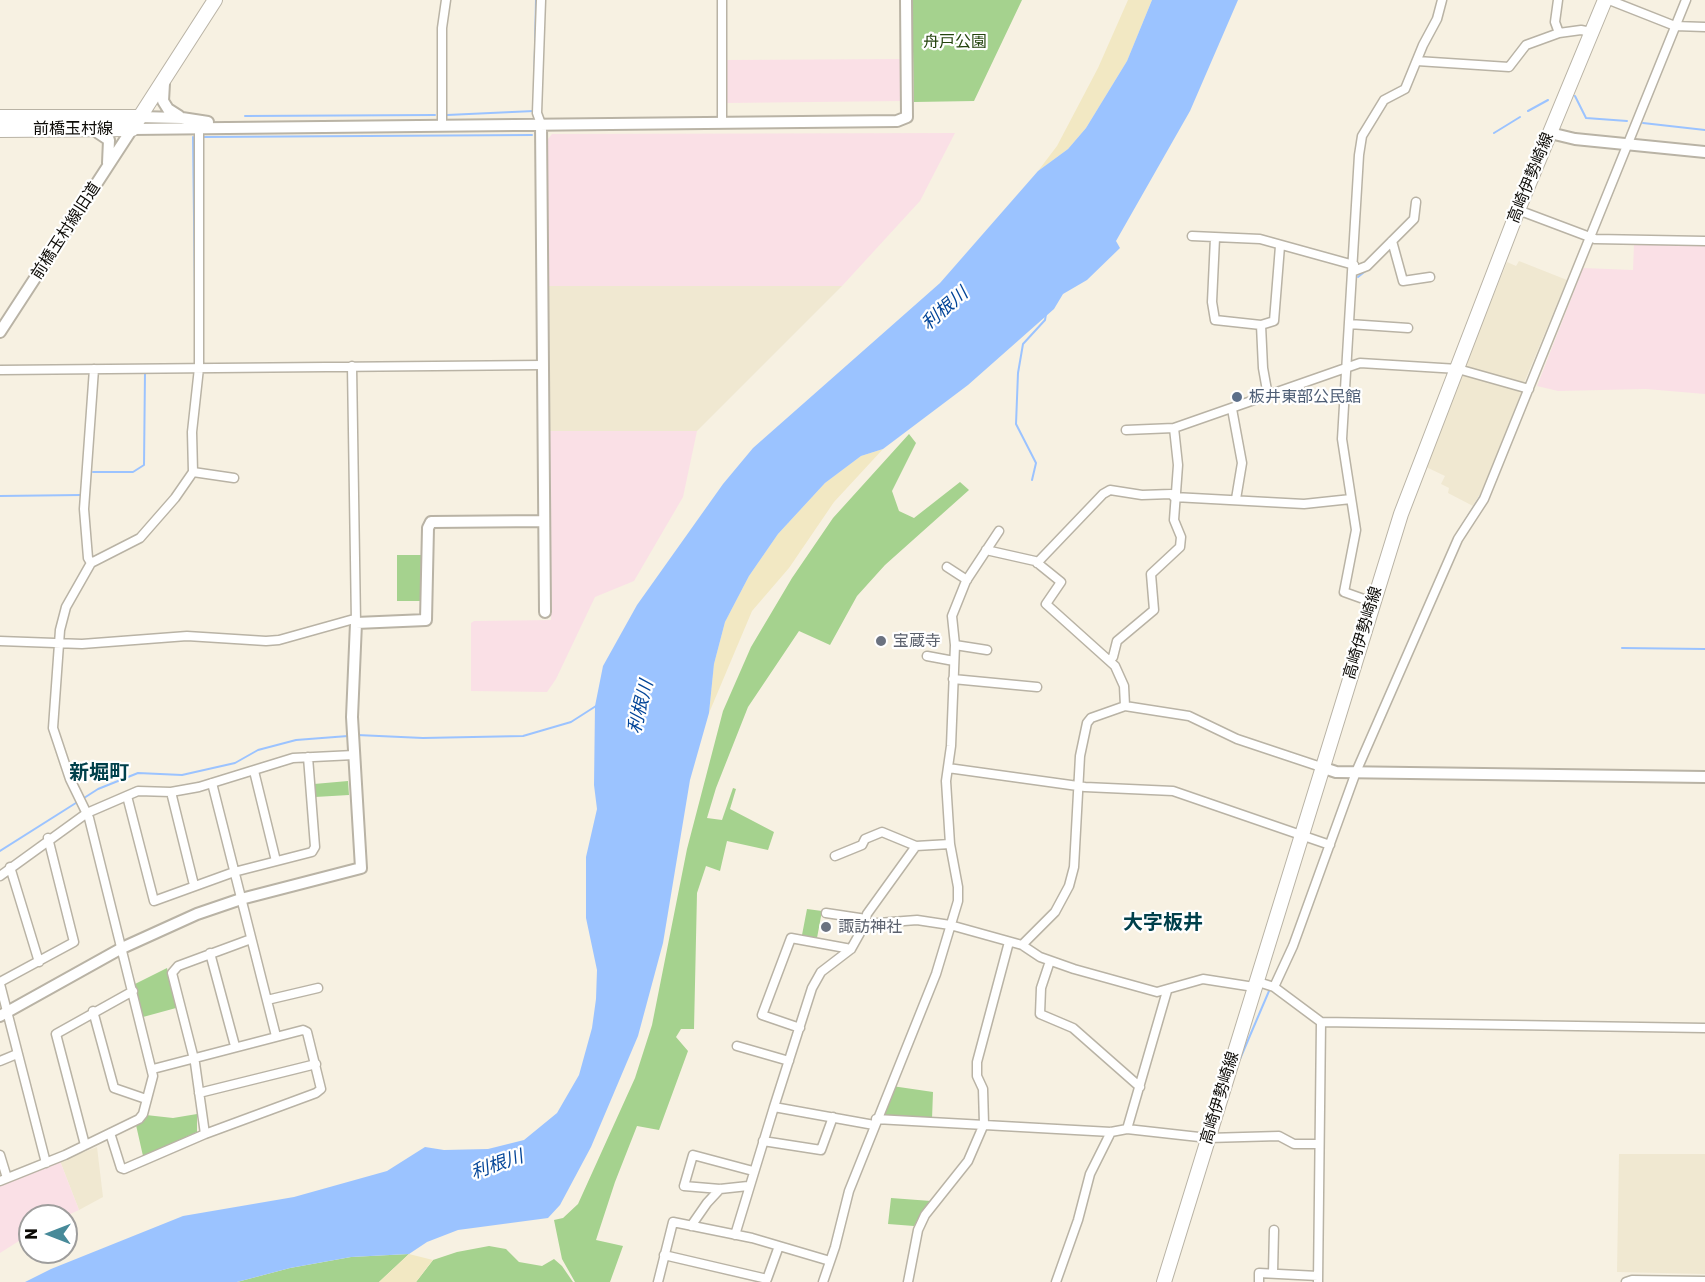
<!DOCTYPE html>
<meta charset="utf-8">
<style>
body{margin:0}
#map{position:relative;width:1705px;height:1282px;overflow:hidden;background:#f7f1e2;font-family:Rubik,sans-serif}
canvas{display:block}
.north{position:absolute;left:18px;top:1204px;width:60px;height:60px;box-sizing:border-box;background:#fff;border:2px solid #9e9d9c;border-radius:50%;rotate:270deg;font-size:16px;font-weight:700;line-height:24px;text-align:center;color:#0d0b07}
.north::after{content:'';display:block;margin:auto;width:21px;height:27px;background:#478a99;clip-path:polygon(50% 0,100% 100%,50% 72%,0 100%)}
</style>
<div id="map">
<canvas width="1705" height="1282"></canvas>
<div class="north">N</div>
</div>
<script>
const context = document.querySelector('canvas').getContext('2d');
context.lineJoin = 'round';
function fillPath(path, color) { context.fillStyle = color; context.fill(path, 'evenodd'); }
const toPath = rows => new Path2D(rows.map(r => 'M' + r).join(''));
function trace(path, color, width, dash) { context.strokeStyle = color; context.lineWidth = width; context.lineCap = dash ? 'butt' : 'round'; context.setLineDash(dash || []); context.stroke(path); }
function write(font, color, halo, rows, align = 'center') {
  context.font = font + ' Rubik,"Noto Sans JP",sans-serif'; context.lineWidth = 4.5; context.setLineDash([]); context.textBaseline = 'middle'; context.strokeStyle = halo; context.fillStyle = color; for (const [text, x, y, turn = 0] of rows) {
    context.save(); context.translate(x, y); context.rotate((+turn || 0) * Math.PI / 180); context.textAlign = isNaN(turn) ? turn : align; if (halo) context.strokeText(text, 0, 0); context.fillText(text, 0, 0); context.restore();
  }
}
const built = toPath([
 [1519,261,1567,280,1524,383,1466,369,1465,365,1507,262,1516,266],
 [548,286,842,286,697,431,549,431],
 [1460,374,1522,391,1481,493,1473,506,1448,493,1449,488,1441,484,1445,476,1424,466],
 [97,1147,103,1197,79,1210,60,1161],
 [1619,1154,1705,1154,1705,1274,1617,1272]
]);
const industrial = toPath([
 [902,59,903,101,726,103,726,60],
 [955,133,920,201,842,286,548,286,548,139,552,134],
 [1634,244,1705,244,1705,394,1646,389,1558,391,1537,386,1583,268,1633,270],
 [549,431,697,431,683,497,634,581,595,597,556,679,547,692,471,691,471,623,474,621,551,620],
 [60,1161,79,1210,66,1216,30,1216,30,1234,0,1253,0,1185]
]);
const green = toPath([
 [912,0,1022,0,974,101,914,102],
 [909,434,916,443,892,491,899,511,914,518,960,482,969,490,885,565,857,596,830,645,799,631,748,707,716,788,707,818,722,820,733,788,736,789,730,809,774,832,768,850,727,841,720,871,706,866,697,893,694,1029,681,1029,676,1037,688,1051,659,1130,637,1126,615,1182,596,1240,623,1246,610,1282,575,1282,562,1259,554,1220,563,1218,578,1204,635,1078,652,1025,687,849,723,711,751,647,792,578,833,518],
 [397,555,422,555,422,601,397,601],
 [348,781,349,795,315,797,314,784],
 [807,909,822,911,817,938,802,935],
 [167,968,176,1008,143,1017,135,984],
 [892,1086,933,1092,932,1119,884,1117],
 [197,1114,197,1132,143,1156,136,1125,143,1122,146,1115,173,1118],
 [891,1198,931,1201,914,1226,888,1224],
 [489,1246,506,1249,519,1262,542,1266,554,1259,562,1266,573,1282,416,1282,433,1260,457,1252],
 [409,1254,379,1282,237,1282,290,1268,351,1257]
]);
const sand = toPath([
 [1128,0,1152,0,1127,61,1086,128,1068,149,1038,171,1057,146,1098,68],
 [883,449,834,502,789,568,752,611,709,713,714,664,725,622,749,576,778,534,825,483,861,456],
 [409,1254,433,1260,416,1282,379,1282]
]);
const water = toPath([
 [1152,0,1238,0,1190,111,1116,241,1120,248,1087,280,1063,294,1054,309,968,385,883,449,861,456,825,483,778,534,749,576,725,622,714,664,709,713,690,780,663,943,638,1036,591,1147,560,1205,548,1218,458,1230,427,1242,409,1254,351,1257,290,1268,237,1282,25,1282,51,1269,183,1216,294,1197,387,1171,425,1147,444,1150,488,1149,524,1140,557,1113,579,1075,592,1028,596,999,597,970,586,918,586,857,597,809,594,785,595,706,603,666,637,605,723,484,753,448,940,283,1038,171,1068,149,1086,128,1127,61]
]);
const stream = toPath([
 [534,93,536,0],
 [1575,96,1586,118,1627,121],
 [1528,111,1548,100],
 [447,115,534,111],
 [245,116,435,115],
 [1643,123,1705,130],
 [1494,133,1520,117],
 [193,137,195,297],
 [202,137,532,135],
 [1358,277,1368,269],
 [93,472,133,472,144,465,145,372],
 [1032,480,1036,463,1016,424,1018,373,1023,344,1045,320,1046,314],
 [0,496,81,495],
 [1461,527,1482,494],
 [1622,648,1705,649],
 [357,735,423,738,523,736,571,722,596,706],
 [84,798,98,789,138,773,182,775,235,763,258,750,296,740,348,736],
 [0,851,79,801],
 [1240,1059,1269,991]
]);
const minor = toPath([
 [541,0,537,113,541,124],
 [722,0,722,122],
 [1558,0,1555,22,1559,33],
 [1609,0,1675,26,1705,27],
 [1417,61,1509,67,1526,45,1559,33,1581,30,1591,32],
 [442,124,442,28,446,0],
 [1518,210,1595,239,1705,241],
 [1192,236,1260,239,1354,265],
 [1215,238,1212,302,1215,320,1261,325,1274,321,1280,246],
 [1392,241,1403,281,1430,277],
 [1354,271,1367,266,1414,219,1416,202],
 [1349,324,1408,328],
 [1261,325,1263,368,1268,396],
 [352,366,356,623],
 [0,370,543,365],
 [1232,409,1242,463,1236,499],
 [1126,430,1174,428,1360,363,1458,369,1529,389],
 [193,472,234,478],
 [986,550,1035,561,1061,582,1046,604,1115,666,1124,686,1125,706],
 [91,563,88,558,84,509,94,369],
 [1037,563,1103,494,1110,490,1142,495,1171,494,1174,497,1304,504,1351,499],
 [947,567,967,580],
 [1372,602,1344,592,1356,530,1342,439,1359,155,1362,136,1384,100,1405,89,1423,45,1437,19,1442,0],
 [0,641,82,644,187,636,266,641,279,640,354,619],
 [955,645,987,650],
 [927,656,954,661],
 [1109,660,1113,657,1117,641,1154,610,1151,574,1180,547,1181,537,1174,520,1178,465,1174,428],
 [953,679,1037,687],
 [948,768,1085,787,1173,791,1330,845],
 [254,771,276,861],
 [212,783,276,1036],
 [171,792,194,885],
 [127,796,154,901,234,872,312,852,315,847,308,757],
 [835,856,862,845,865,839,882,832,916,846,950,844],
 [10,867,39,962],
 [0,876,87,813,138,791,171,792,199,787,293,758,354,755],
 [826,913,866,919],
 [865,924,867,914,916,846],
 [1022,945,1055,912,1069,886,1074,867,1080,756,1087,723,1091,718,1125,706,1189,716,1237,739,1321,767],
 [210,953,235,1046],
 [1050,961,1041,988,1040,1014,1073,1028,1140,1087],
 [1255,981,1274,987,1321,1022,1705,1028],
 [0,982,74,942,48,838],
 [0,984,46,1163],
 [1274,987,1293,946,1356,772,1458,539,1484,499,1686,0],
 [267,1000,318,988],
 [93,1011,114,1088,146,1099],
 [800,1028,762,1015,791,938,851,949],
 [737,1046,789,1061],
 [0,1061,17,1054],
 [199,1093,316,1064],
 [876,1119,1111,1132,1127,1129,1208,1138,1279,1136,1294,1144,1319,1144],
 [874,1125,774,1107,812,988,821,972,851,949,865,924,917,920,950,925,1022,945,1040,957,1074,969,1157,992,1203,979,1254,987],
 [1127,1129,1167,991],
 [110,1133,121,1168,124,1169,205,1134,316,1093,321,1089,307,1032,303,1030,153,1069],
 [205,1134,195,1063,172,973,178,966,251,939],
 [763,1141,821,1150,833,1117],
 [85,1145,56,1034,133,991],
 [0,1155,7,1178],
 [0,1181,65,1155,139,1119,143,1114,153,1076,89,818,70,779,53,728,60,630,66,607,91,563,140,538,175,498,193,472,192,432,199,368,199,124],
 [748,1186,720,1189,684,1186,693,1155,753,1171],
 [691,1226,707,1203,720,1189],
 [735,1235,774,1107],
 [664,1255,767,1279,779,1246],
 [1273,1273,1274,1230],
 [658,1282,673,1222,752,1238,830,1261],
 [823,1282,835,1247,849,1191,936,974,958,901,958,887,950,844,946,781,951,746,955,645,952,616,966,581,999,531],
 [908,1282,918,1230,925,1215,968,1161,984,1124,983,1089,977,1076,977,1062,1009,942],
 [1056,1282,1078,1220,1090,1174,1111,1132],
 [1259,1282,1259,1273,1318,1276],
 [1318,1282,1321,1022],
 [1626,1282,1632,1280,1705,1281]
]);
const tertiary = toPath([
 [164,83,163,101,168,109,179,116],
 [138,117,182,118,208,122],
 [541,124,545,612],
 [94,130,109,140,108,163],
 [1550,133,1575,139,1705,152],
 [0,332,132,129,897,121,907,117,906,0],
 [1321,767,1336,772,1705,777],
 [0,1016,122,948,197,914,241,899,361,868,352,717,356,623,426,620,428,528,431,522,544,521]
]);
const primary = toPath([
 [0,117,138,117],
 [0,130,132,129,215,0],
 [1164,1282,1401,514,1518,210,1605,0]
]);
const markers = [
 [1237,397,6,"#5c6f8a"],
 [881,641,6,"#6b7280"],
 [826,927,6,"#6b7280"]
];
const parkNames = [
 ["舟戸公園",955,42]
];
const streetNames = [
 ["前橋玉村線",73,129],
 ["高崎伊勢崎線",1531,178,-68],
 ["前橋玉村線旧道",66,231,-57],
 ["高崎伊勢崎線",1363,633,-73],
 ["高崎伊勢崎線",1220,1098,-73]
];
const serviceNames = [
 ["板井東部公民館",1249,397]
];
const worshipNames = [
 ["宝蔵寺",893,641],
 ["諏訪神社",838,927]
];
const waterNames = [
 ["利根川",945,309,-41],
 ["利根川",641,707,-76],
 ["利根川",497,1165,-19]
];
const quarterNames = [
 ["新堀町",99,773],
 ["大字板井",1163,923]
];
fillPath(built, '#f0e8d1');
fillPath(industrial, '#fae0e6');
fillPath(green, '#a5d28e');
fillPath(sand, '#f2e8c3');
fillPath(water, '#9bc3ff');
trace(stream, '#9bc3ff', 2);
trace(minor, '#b9b3a5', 11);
trace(tertiary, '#b9b3a5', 14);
trace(primary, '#b9b3a5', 16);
trace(minor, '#fff', 8);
trace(tertiary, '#fff', 10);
trace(primary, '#fff', 14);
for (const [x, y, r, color] of markers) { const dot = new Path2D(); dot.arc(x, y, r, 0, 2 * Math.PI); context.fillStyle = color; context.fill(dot); trace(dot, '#fff', 2); }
write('16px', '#24440e', '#fff', parkNames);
write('16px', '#0d0b07', '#fff', streetNames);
write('16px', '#4e5e75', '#fff', serviceNames, 'left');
write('16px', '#5b616d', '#fff', worshipNames, 'left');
write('italic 18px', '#034598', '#fff', waterNames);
write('bold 20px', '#00404b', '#fff', quarterNames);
</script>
